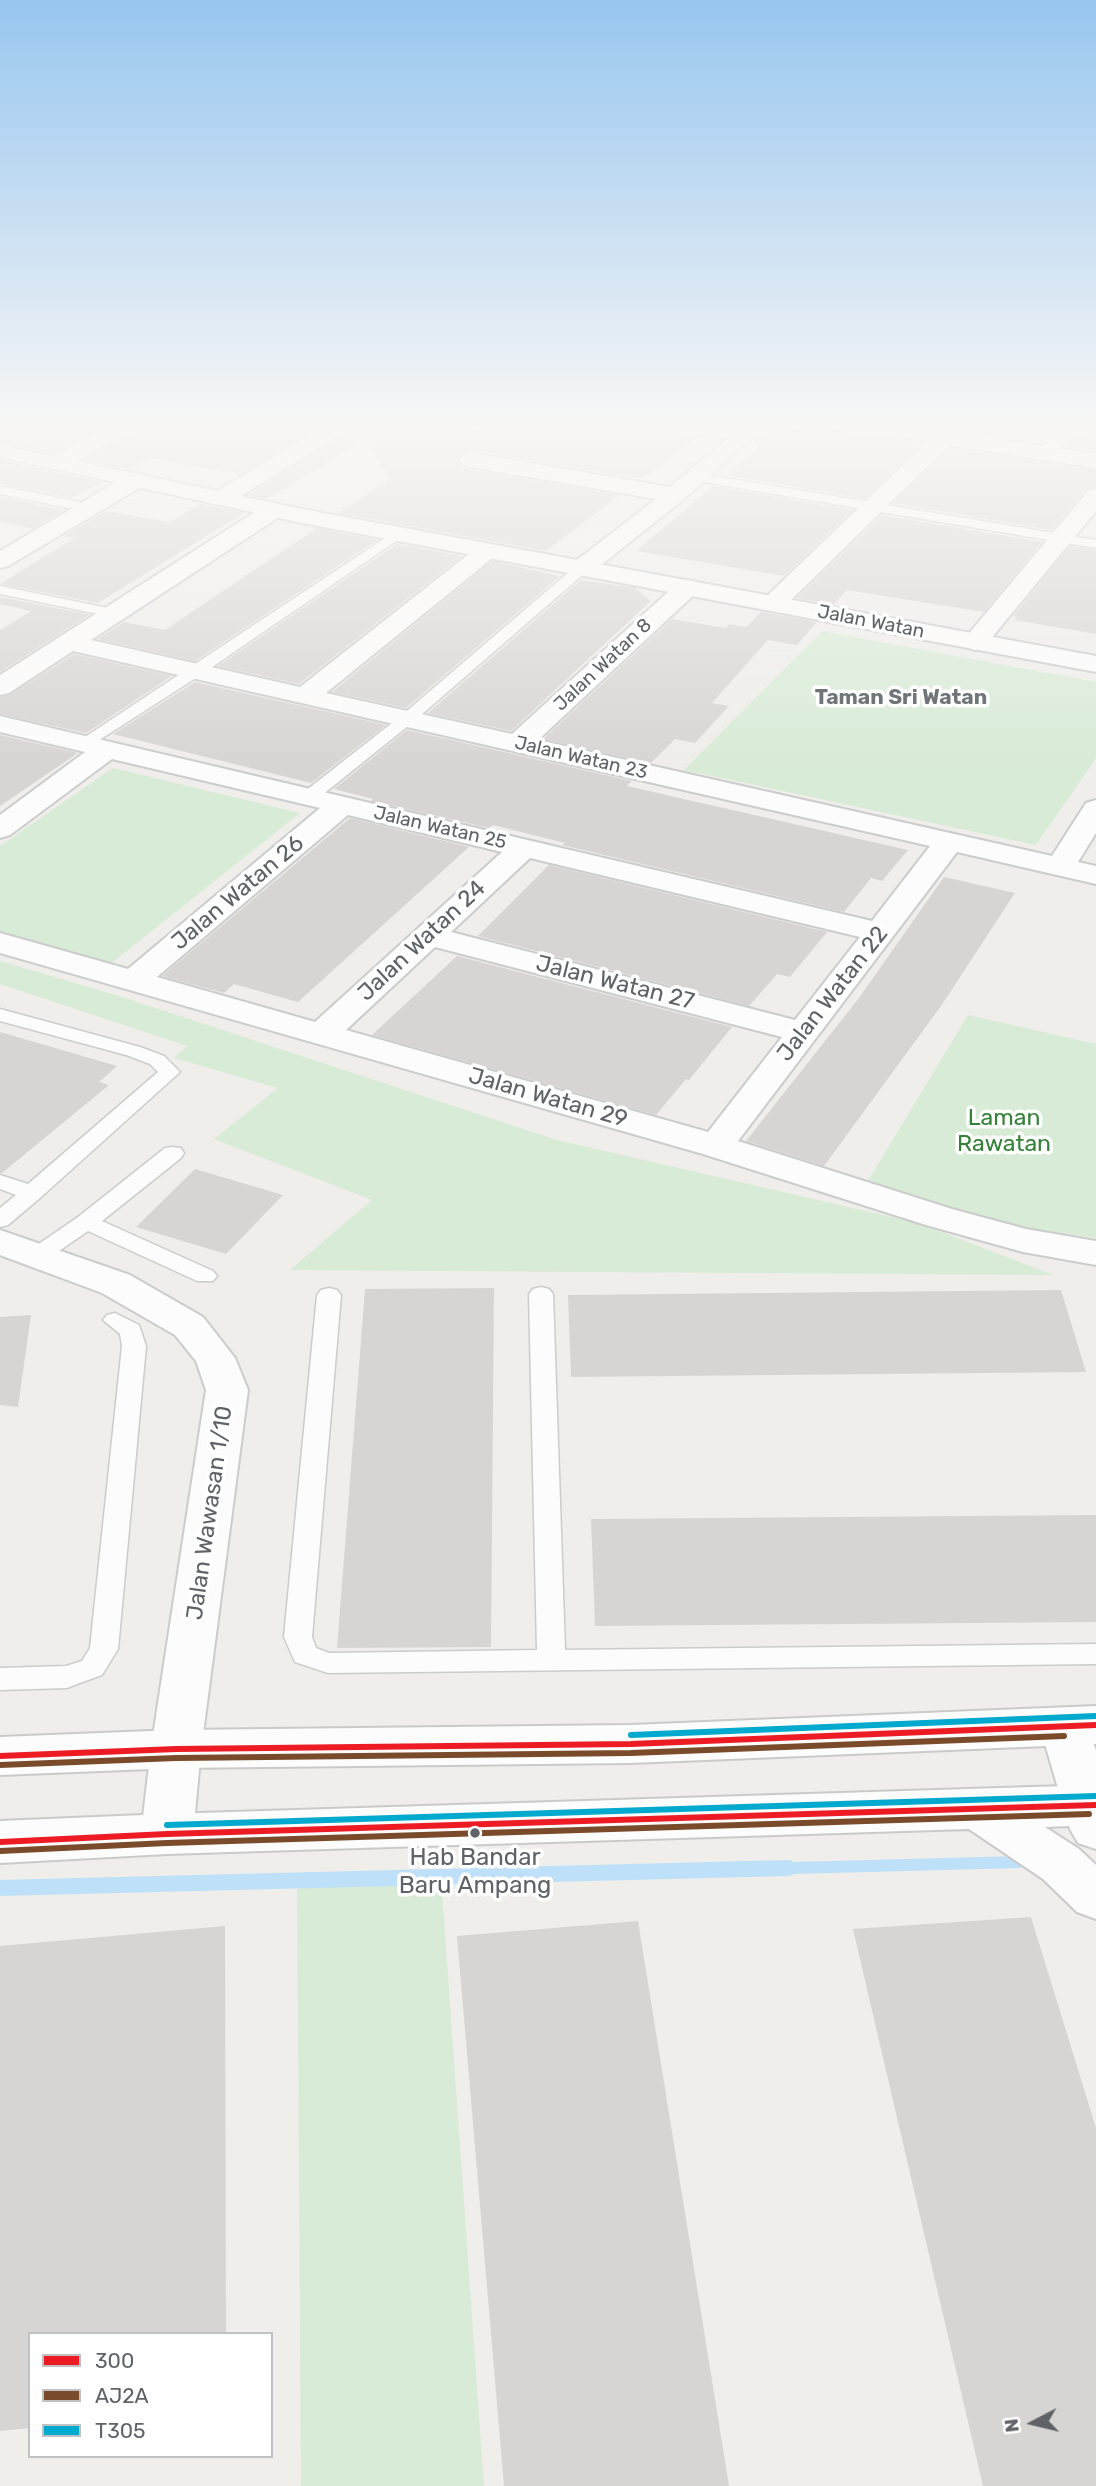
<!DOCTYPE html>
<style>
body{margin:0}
#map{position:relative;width:1096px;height:2486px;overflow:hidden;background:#efeeea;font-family:Rubik,sans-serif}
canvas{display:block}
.legend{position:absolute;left:28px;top:2332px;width:245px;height:126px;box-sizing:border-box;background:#fff;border:2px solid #bfc1c3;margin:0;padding:9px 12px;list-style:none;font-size:21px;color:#5f6368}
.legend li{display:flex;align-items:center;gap:14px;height:35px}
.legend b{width:35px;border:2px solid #bfc1c3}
.north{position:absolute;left:998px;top:2388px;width:70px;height:70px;-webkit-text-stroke:5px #fff;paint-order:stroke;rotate:263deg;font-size:19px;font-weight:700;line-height:28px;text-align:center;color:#5f6368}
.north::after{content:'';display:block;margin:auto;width:24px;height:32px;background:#5f6368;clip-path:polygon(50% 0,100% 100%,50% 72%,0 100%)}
</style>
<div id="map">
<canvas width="1096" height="2486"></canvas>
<ul class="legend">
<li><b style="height:9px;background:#ed1b24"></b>300</li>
<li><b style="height:9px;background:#7a4b2a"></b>AJ2A</li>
<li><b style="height:9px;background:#00a9ce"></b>T305</li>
</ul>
<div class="north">N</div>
</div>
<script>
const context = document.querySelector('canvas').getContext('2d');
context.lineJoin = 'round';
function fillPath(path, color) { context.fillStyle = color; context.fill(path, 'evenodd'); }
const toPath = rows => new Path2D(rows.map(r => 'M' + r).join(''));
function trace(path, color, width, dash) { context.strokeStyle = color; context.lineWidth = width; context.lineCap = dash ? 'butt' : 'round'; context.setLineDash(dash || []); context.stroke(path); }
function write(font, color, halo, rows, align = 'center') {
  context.font = font + ' Rubik,sans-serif'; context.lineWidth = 7; context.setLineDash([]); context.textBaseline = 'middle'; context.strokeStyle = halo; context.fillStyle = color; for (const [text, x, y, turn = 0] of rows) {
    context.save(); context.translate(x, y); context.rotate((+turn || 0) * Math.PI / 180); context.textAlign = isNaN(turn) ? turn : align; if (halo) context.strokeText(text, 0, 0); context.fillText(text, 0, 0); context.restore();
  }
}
const green = toPath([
 [822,631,1096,682,1096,758,1036,845,684,770],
 [113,768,300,813,109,965,0,935,0,846],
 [0,961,119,996,557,1140,918,1223,1053,1275,290,1270,372,1200,214,1139,278,1088,174,1058,187,1046,0,984],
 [968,1015,1096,1044,1096,1238,987,1222,868,1181],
 [297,1874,441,1877,484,2486,301,2486]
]);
const streamFar1 = toPath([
 [719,1870,1019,1862]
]);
const stream = toPath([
 [0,1888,788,1868]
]);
const building = toPath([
 [0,423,108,423,53,453,0,443],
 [140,423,327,423,240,474,149,458,127,469,84,460,135,429],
 [358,423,434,423,479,430,490,423,647,423,652,430,698,437,642,479,471,450,461,454,458,461,462,468,620,495,546,551,339,513,390,479,365,439,267,499,248,495,353,429],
 [981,423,1073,423,1042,443,971,432],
 [769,425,803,430,809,425,922,443,864,499,727,475,759,448,753,440],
 [1091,426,1096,427,1096,451,1064,446],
 [950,448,1096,470,1096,487,1086,489,1052,530,893,503],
 [0,460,57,473,102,482,71,498,0,484],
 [713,486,853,510,784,576,636,551],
 [0,497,64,510,32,529,0,521],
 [201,504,244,513,98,603,0,584,74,538,64,536,106,511,170,522],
 [882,515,1042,542,984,612,847,590,833,605,797,598],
 [317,528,377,540,195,661,98,639,124,622,165,630],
 [397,544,462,556,299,684,218,666],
 [1070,546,1096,550,1096,634,1015,620,1017,617,1013,616],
 [492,561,560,576,406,708,332,692],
 [581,580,635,588,651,601,511,731,428,713],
 [0,597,87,614,89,615,0,672,0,630,31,611,0,604],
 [761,612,817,622,797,645,768,640,712,703,729,706,695,743,675,739,651,763,543,739,672,619,726,628,729,624,747,627],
 [74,654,172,676,86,733,0,714,0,697,10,695],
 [195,682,386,725,311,783,113,734],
 [407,730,632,781,627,786,908,850,882,881,871,878,844,912,562,845,565,843,493,825,489,828,371,801,373,799,334,789],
 [0,735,78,753,0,806],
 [350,818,469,847,298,1002,234,984,224,993,162,976],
 [549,865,827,932,790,977,777,974,749,1006,478,936],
 [944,877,1015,893,941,1006,824,1166,746,1141,859,998],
 [457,956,732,1027,689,1080,686,1079,656,1115,372,1035],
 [0,1032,117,1066,99,1082,109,1085,2,1173,0,1173],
 [195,1169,283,1195,226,1254,136,1227],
 [494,1288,491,1647,337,1648,365,1289],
 [1061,1290,1086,1372,571,1377,568,1295],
 [31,1315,18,1407,0,1405,0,1317],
 [1096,1515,1096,1622,595,1626,591,1519],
 [1031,1917,1096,2128,1096,2486,983,2486,853,1929],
 [638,1921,729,2486,504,2486,457,1936],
 [225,1926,226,2334,30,2334,30,2428,0,2431,0,1946]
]);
const service = toPath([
 [1077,423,1091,423,1048,455,1038,455,1038,449,1077,423],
 [696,473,1096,540,1096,548,691,480,691,474,696,473],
 [0,486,89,504,96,508,89,512,0,494,0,486],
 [397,530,404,534,402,537,202,674,90,746,84,748,76,743,397,530],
 [582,564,589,568,587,571,413,722,316,800,304,800,301,796,304,792,401,716,577,565,582,564],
 [0,586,113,609,120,613,113,617,0,594,0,586],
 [0,1009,140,1047,164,1056,180,1072,40,1198,8,1225,0,1227,0,1208,16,1195,0,1189,0,1175,28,1184,158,1072,150,1064,126,1055,0,1021,0,1009],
 [173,1147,181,1148,184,1153,181,1158,102,1221,213,1271,217,1276,213,1281,197,1281,88,1231,46,1260,30,1260,27,1255,30,1250,78,1217,165,1148,173,1147],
 [541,1287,549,1289,553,1294,565,1650,1096,1644,1096,1664,328,1673,295,1662,284,1637,317,1295,321,1290,329,1288,337,1290,341,1295,312,1637,316,1648,329,1653,537,1650,529,1294,533,1289,541,1287],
 [115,1313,139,1325,146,1346,118,1649,102,1675,77,1684,67,1688,0,1690,0,1668,66,1666,82,1661,90,1648,122,1346,120,1334,103,1320,107,1315,115,1313]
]);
const minor = toPath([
 [113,423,137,423,134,427,66,468,58,470,50,468,47,463,50,458,113,423],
 [331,423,355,423,352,427,228,504,212,504,209,499,212,494,331,423],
 [650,423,701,423,739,428,746,423,768,423,683,500,591,573,582,575,573,573,570,568,573,563,656,499,471,467,463,465,460,460,463,455,471,453,670,487,727,439,660,429,653,427,650,423],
 [841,423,889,423,941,431,955,423,979,423,965,434,1096,454,1096,468,949,445,783,608,774,610,765,608,762,603,765,598,928,441,851,429,844,427,841,423],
 [136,473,144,475,147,480,144,485,8,566,0,568,0,551,128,475,136,473],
 [1096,489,1096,511,984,647,975,650,966,647,962,642,966,637,1088,491,1096,489],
 [274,503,282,505,285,510,282,515,91,640,300,687,479,546,487,544,495,546,499,551,495,556,326,693,512,734,679,582,688,580,697,582,700,587,697,592,538,740,1052,856,1086,803,1096,800,1096,833,1078,862,1096,866,1096,884,957,852,738,1141,952,1209,1026,1229,1096,1241,1096,1265,1023,1252,926,1225,703,1154,0,953,0,933,128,969,320,808,112,759,10,835,0,838,0,815,85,752,0,732,0,716,872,921,930,846,73,651,9,693,0,695,0,675,266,505,274,503],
 [348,815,502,852,315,1022,157,977,348,815],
 [530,858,860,937,795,1020,451,932,530,858],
 [435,947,782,1037,708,1132,346,1030,435,947],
 [0,1230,130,1275,203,1317,235,1358,248,1390,201,1749,193,1834,185,1848,167,1854,149,1848,141,1834,151,1749,206,1390,196,1361,175,1335,102,1293,0,1255,0,1230],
 [1064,1708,1081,1714,1096,1750,1096,1849,1078,1843,1070,1829,1040,1727,1047,1714,1064,1708]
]);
const tertiary = toPath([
 [0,445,302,509,1096,656,1096,672,302,523,0,457,0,445]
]);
const secondary = toPath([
 [1096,1706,1096,1744,631,1763,176,1768,0,1775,0,1737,176,1730,631,1725,1096,1706],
 [1096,1785,1096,1825,1045,1827,1079,1849,1096,1865,1096,1919,1077,1912,1043,1879,969,1829,167,1854,0,1863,0,1821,167,1814,1096,1785]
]);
const bus1 = toPath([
 [0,1756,176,1749,631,1744,1096,1725],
 [0,1842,167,1834,1096,1805]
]);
const bus2 = toPath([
 [0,1765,176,1758,631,1753,1064,1736],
 [0,1851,167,1843,1089,1814]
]);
const bus3 = toPath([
 [631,1735,1096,1716],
 [167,1825,1096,1796]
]);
const markers = [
 [475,1833,6,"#5f6368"]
];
const farStreetnames = [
 ["Jalan Watan",871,622,11],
 ["Jalan Watan 8",603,665,-43],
 ["Jalan Watan 23",581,758,13],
 ["Jalan Watan 25",440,828,13]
];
const farNeighbourhoodnames = [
 ["Taman Sri Watan",901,698]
];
const streetNames = [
 ["Jalan Watan 26",238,893,-40],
 ["Jalan Watan 24",422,941,-43],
 ["Jalan Watan 27",615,983,14],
 ["Jalan Watan 22",833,994,-52],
 ["Jalan Watan 29",548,1098,16],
 ["Jalan Wawasan 1/10",210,1513,-82]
];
const parkNames = [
 ["Laman",1004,1118],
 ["Rawatan",1004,1144]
];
const nearBusnames = [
 ["Hab Bandar",475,1858],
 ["Baru Ampang",475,1886]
];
fillPath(green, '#d8ebd6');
trace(streamFar1, '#bfe0f9', 12);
trace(stream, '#bfe0f9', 16);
fillPath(building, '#d6d5d3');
trace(service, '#cbcccc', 3);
trace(minor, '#cbcccc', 4);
trace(tertiary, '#cbcccc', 4);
trace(secondary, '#cacacb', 4);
fillPath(service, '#fdfcfc');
fillPath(minor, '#fdfcfc');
fillPath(tertiary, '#fdfcfc');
fillPath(secondary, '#fdfcfc');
trace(bus1, '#ed1b24', 6);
trace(bus2, '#7a4b2a', 6);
trace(bus3, '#00a9ce', 6);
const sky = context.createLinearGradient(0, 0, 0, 771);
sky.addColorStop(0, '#97c6ef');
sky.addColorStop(0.55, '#f8f7f6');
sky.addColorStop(1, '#f8f7f600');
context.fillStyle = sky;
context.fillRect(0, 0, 1096, 771);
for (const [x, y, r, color] of markers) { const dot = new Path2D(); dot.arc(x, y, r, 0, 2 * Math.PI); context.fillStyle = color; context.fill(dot); trace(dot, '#fff', 2.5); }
write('19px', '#5f6368', '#fff', farStreetnames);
write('bold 21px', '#70757a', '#fff', farNeighbourhoodnames);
write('23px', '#5f6368', '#fff', streetNames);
write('23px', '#348238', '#fff', parkNames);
write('24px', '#5f6368', '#fff', nearBusnames);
</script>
